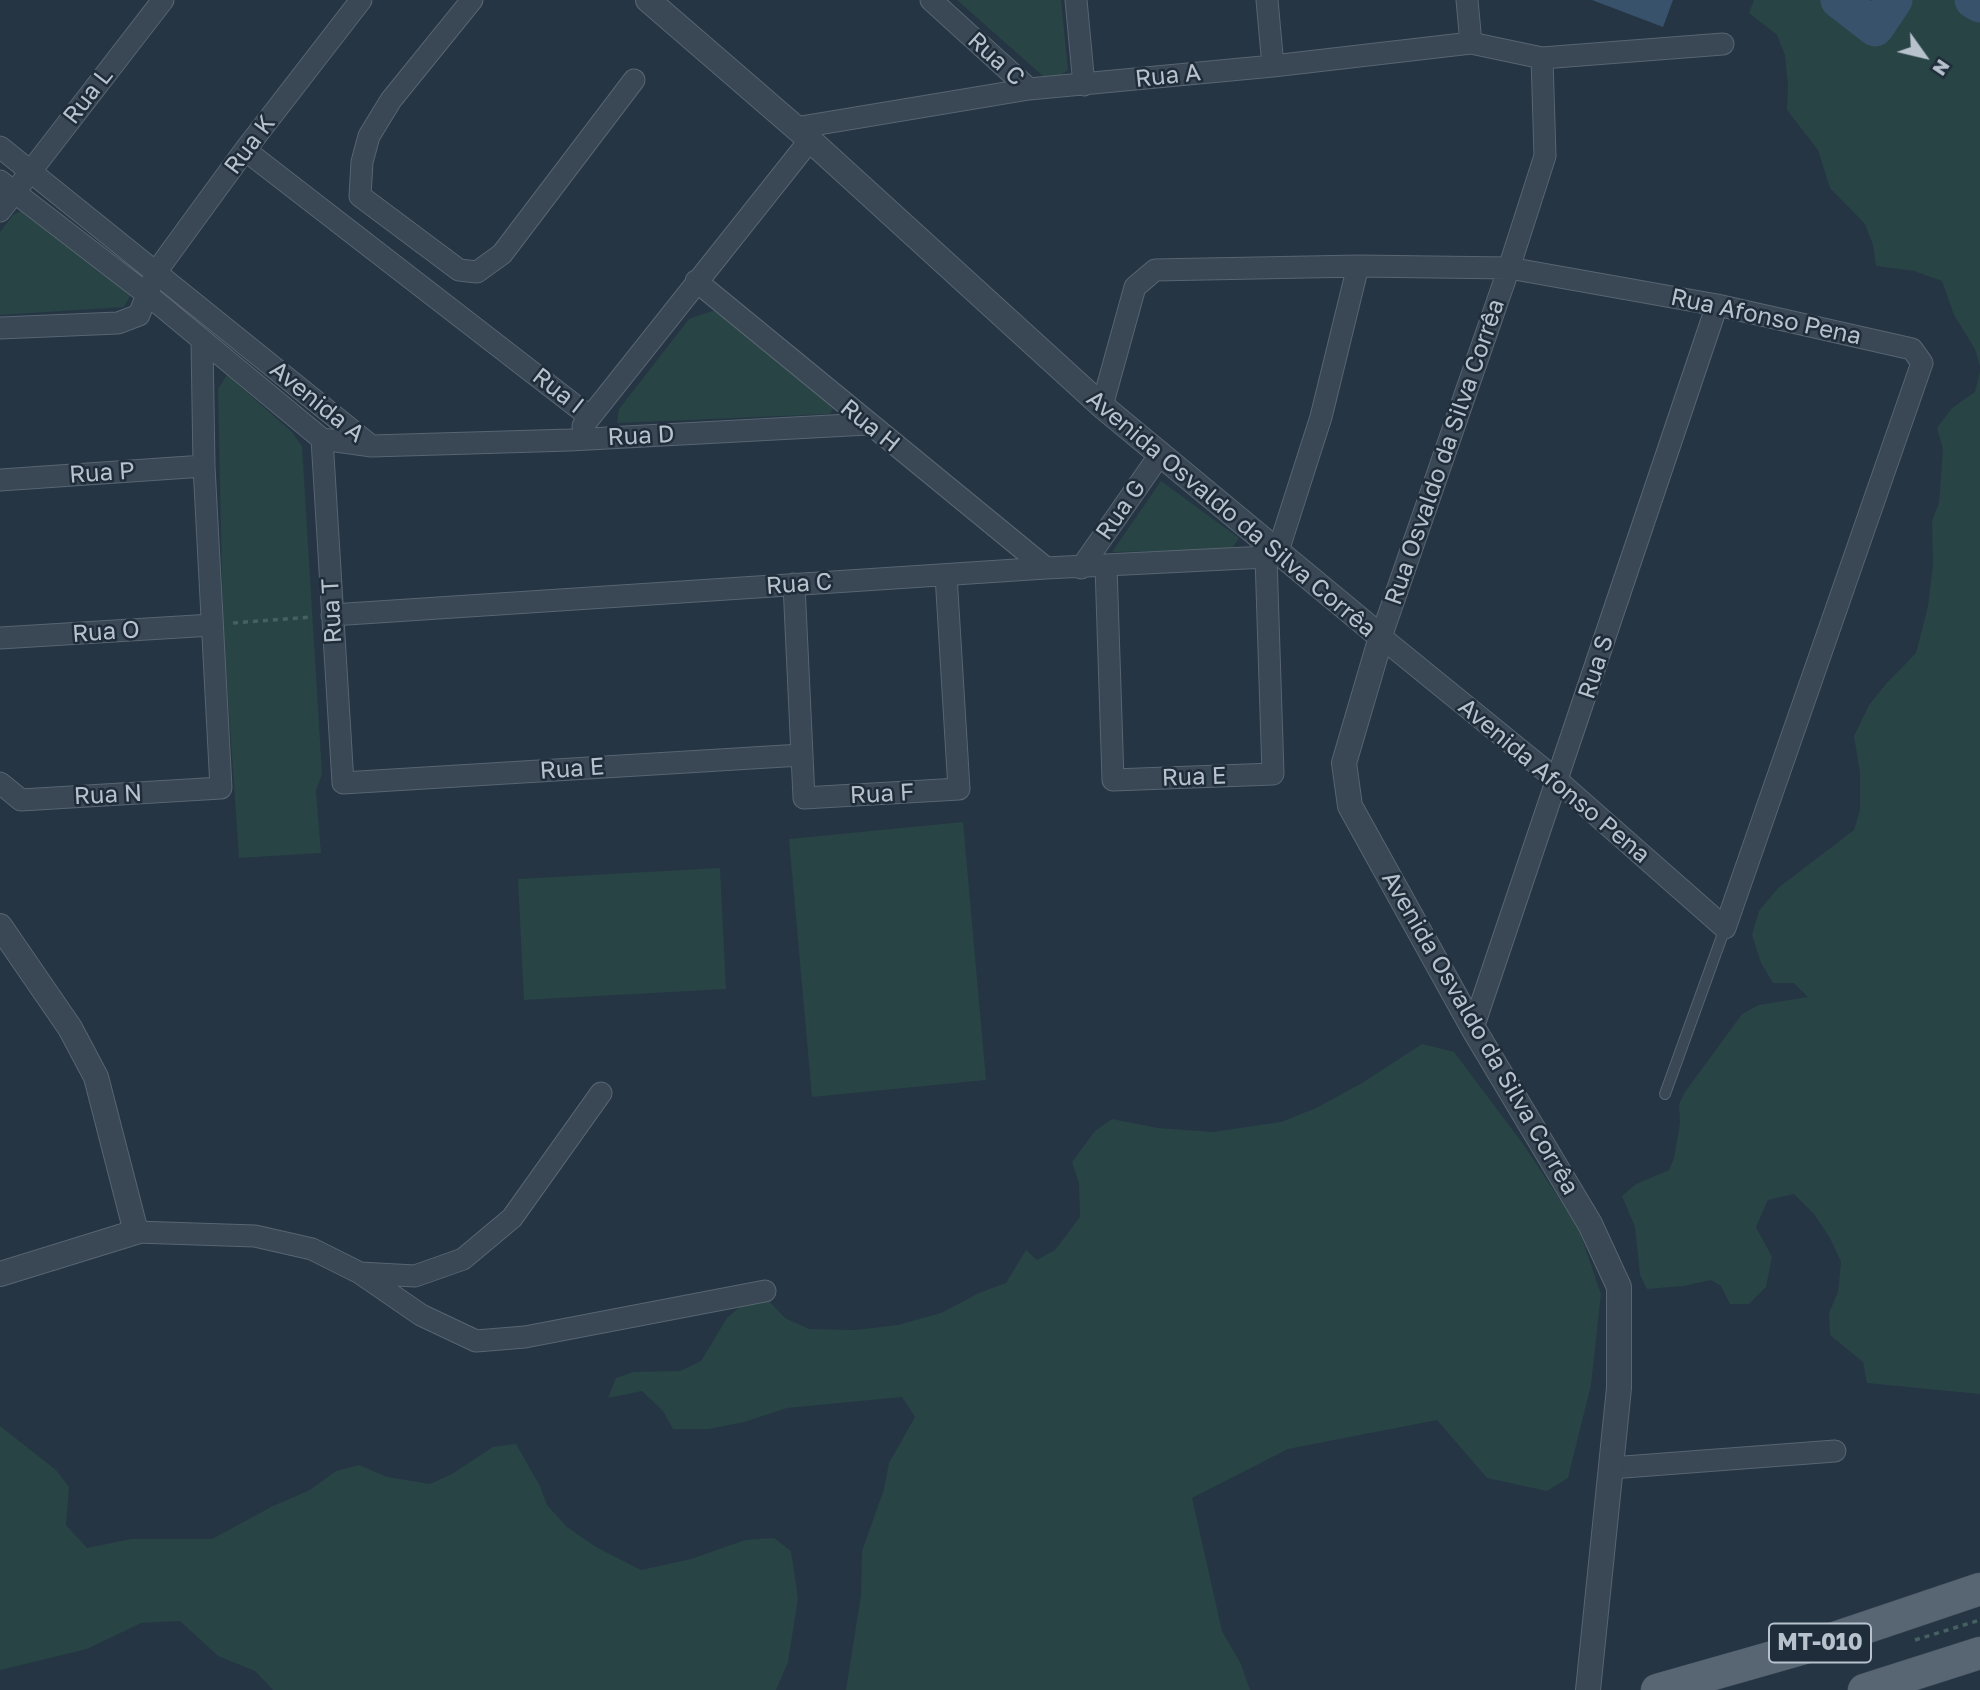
<!DOCTYPE html>
<meta charset="utf-8">
<style>
body{margin:0}
#map{position:relative;width:1980px;height:1690px;overflow:hidden;background:#253544;font-family:"Golos Text",sans-serif}
canvas{display:block}
.north{position:absolute;left:1889px;top:21px;width:70px;height:70px;-webkit-text-stroke:5px #1f2c39;paint-order:stroke;rotate:124deg;font-size:19px;font-weight:700;line-height:28px;text-align:center;color:#b7c2cd}
.north::after{content:'';display:block;margin:auto;width:24px;height:32px;background:#b7c2cd;clip-path:polygon(50% 0,100% 100%,50% 72%,0 100%)}
</style>
<div id="map">
<canvas width="1980" height="1690"></canvas>
<div class="north">N</div>
</div>
<script>
const context = document.querySelector('canvas').getContext('2d');
context.lineJoin = 'round';
function fillPath(path, color) { context.fillStyle = color; context.fill(path, 'evenodd'); }
const toPath = rows => new Path2D(rows.map(r => 'M' + r).join(''));
function trace(path, color, width, dash) { context.strokeStyle = color; context.lineWidth = width; context.lineCap = dash ? 'butt' : 'round'; context.setLineDash(dash || []); context.stroke(path); }
function write(font, color, halo, rows, align = 'center') {
  context.font = font + ' "Golos Text",sans-serif'; context.lineWidth = 5; context.setLineDash([]); context.textBaseline = 'middle'; context.strokeStyle = halo; context.fillStyle = color; for (const [text, x, y, turn = 0] of rows) {
    context.save(); context.translate(x, y); context.rotate((+turn || 0) * Math.PI / 180); context.textAlign = isNaN(turn) ? turn : align; if (halo) context.strokeText(text, 0, 0); context.fillText(text, 0, 0); context.restore();
  }
}
const green = toPath([
 [957,0,1061,0,1068,70,1058,77,1043,76],
 [1754,0,1980,0,1980,366,1975,349,1954,315,1942,281,1914,271,1876,266,1873,245,1865,224,1830,188,1818,150,1787,110,1788,85,1785,55,1777,35,1749,13],
 [21,211,131,294,124,307,0,315,0,232,13,215],
 [715,310,834,408,829,414,617,423,619,409,689,319],
 [1980,371,1980,1394,1867,1383,1863,1362,1830,1335,1829,1313,1838,1292,1841,1262,1830,1238,1814,1214,1794,1194,1768,1200,1756,1227,1772,1257,1766,1287,1749,1304,1730,1304,1721,1286,1711,1280,1684,1286,1647,1289,1640,1275,1635,1227,1622,1196,1636,1184,1669,1170,1674,1158,1680,1123,1679,1104,1685,1092,1742,1014,1759,1005,1808,997,1794,983,1773,983,1761,963,1752,935,1759,911,1778,888,1854,830,1860,810,1860,772,1854,736,1869,705,1885,685,1916,653,1928,606,1933,565,1932,521,1939,503,1943,449,1937,428,1952,408,1975,392],
 [227,375,292,432,302,446,322,774,316,791,321,853,239,858,223,624,218,389],
 [1161,481,1239,538,1231,550,1112,552],
 [963,822,986,1080,812,1097,789,839],
 [720,868,726,989,524,1000,518,879],
 [1422,1044,1454,1052,1523,1144,1578,1227,1601,1294,1591,1385,1568,1478,1547,1491,1487,1478,1437,1420,1288,1449,1192,1498,1222,1631,1241,1664,1250,1690,846,1690,861,1595,862,1551,884,1489,889,1463,915,1417,902,1397,787,1408,744,1422,709,1429,673,1429,663,1411,642,1391,608,1398,616,1378,633,1372,680,1371,701,1361,727,1318,741,1306,768,1300,785,1318,809,1329,855,1330,898,1325,941,1313,979,1293,1006,1283,1026,1250,1037,1260,1055,1250,1080,1217,1079,1183,1072,1162,1095,1131,1112,1119,1158,1128,1213,1132,1281,1122,1316,1108,1362,1083],
 [0,1426,56,1470,69,1487,66,1525,87,1548,131,1539,212,1539,273,1506,310,1490,336,1471,359,1465,387,1477,430,1484,452,1474,493,1447,516,1444,540,1486,547,1505,567,1527,596,1547,641,1570,691,1559,745,1540,774,1538,791,1551,798,1598,788,1662,776,1690,273,1690,255,1671,218,1656,180,1621,141,1623,87,1649,0,1670]
]);
const water = toPath([
 [1592,0,1673,0,1663,27]
]);
const river = toPath([
 [1839,0,1875,28,1894,0],
 [1973,0,1980,4]
]);
const path = toPath([
 [233,623,312,617],
 [1915,1640,1980,1620]
]);
const service = toPath([
 [1665,1094,1725,928]
]);
const minor = toPath([
 [472,0,391,100,369,136,362,162,360,196,459,270,477,272,502,254,634,80],
 [931,0,1029,89],
 [1076,0,1084,85],
 [1267,0,1273,66],
 [1467,0,1471,43],
 [795,128,1029,89,1273,66,1471,43,1542,58,1723,44],
 [0,147,370,445],
 [245,150,590,417],
 [0,181,148,295,322,439,372,446,570,440,868,424],
 [0,211,163,0],
 [696,281,1046,568],
 [0,328,118,323,139,315,156,272,245,150,361,0],
 [1102,406,1135,287,1155,270,1358,266,1509,268,1717,305,1912,349,1922,363,1725,928,1558,781,1381,637,1509,268,1545,156,1542,58],
 [583,426,810,140],
 [322,439,343,783,801,755],
 [0,480,204,466],
 [1106,566,1113,780,1273,774,1266,557],
 [1081,568,1161,453],
 [794,584,804,798,959,789,946,575],
 [332,615,1046,568,1266,557,1278,551,1321,417,1358,266],
 [0,638,212,625],
 [0,783,21,800,221,788,204,466,202,341],
 [1473,1028,1717,305],
 [136,1232,255,1236,312,1249,360,1273,421,1315,476,1341,525,1337,765,1291],
 [360,1273,415,1276,463,1259,512,1218,601,1093],
 [1611,1468,1835,1451]
]);
const tertiary = toPath([
 [648,0,810,140,1102,406,1381,637,1344,763,1350,806,1473,1028,1590,1224,1619,1287,1619,1388,1588,1690],
 [0,926,70,1028,96,1077,136,1232,0,1274]
]);
const primary = toPath([
 [1657,1690,1808,1647,1980,1589],
 [1864,1690,1980,1653]
]);
const shields = [
 [1820,1643,102]
];
const shieldNames = [
 ["MT-010",1820,1643]
];
const streetNames = [
 ["Rua C",996,59,42],
 ["Rua A",1168,76,-6],
 ["Rua L",88,96,-52],
 ["Rua K",250,145,-53],
 ["Rua Afonso Pena",1766,317,12],
 ["Rua I",558,391,38],
 ["Avenida A",317,402,39],
 ["Rua H",870,426,39],
 ["Rua D",641,436,-3],
 ["Rua Osvaldo da Silva Corrêa",1445,452,-71],
 ["Rua P",102,473,-4],
 ["Rua G",1121,510,-55],
 ["Avenida Osvaldo da Silva Corrêa",1231,514,40],
 ["Rua C",799,584,-4],
 ["Rua T",332,611,-93],
 ["Rua O",106,632,-4],
 ["Rua S",1596,667,-72],
 ["Rua E",572,769,-4],
 ["Rua E",1194,777,-2],
 ["Avenida Afonso Pena",1554,781,40],
 ["Rua F",882,794,-3],
 ["Rua N",108,795,-3],
 ["Avenida Osvaldo da Silva Corrêa",1480,1033,60]
];
fillPath(green, '#284445');
fillPath(water, '#38526c');
trace(river, '#38526c', 37);
trace(service, '#586571', 12);
trace(minor, '#586571', 23);
trace(tertiary, '#586571', 26);
trace(primary, '#44505d', 33);
trace(path, '#466161', 3.5, [5, 5]);
trace(service, '#3a4754', 10);
trace(minor, '#3a4754', 21);
trace(tertiary, '#3a4754', 24);
trace(primary, '#586674', 32);
for (const [x, y, w] of shields) { const box = new Path2D(); box.roundRect(x - w / 2, y - 19.5, w, 39, 5); context.fillStyle = '#1f2c39'; context.fill(box); trace(box, '#b7c2cd', 2); }
write('bold 23px', '#b7c2cd', null, shieldNames);
write('24px', '#b7c2cd', '#1f2c39', streetNames);
</script>
